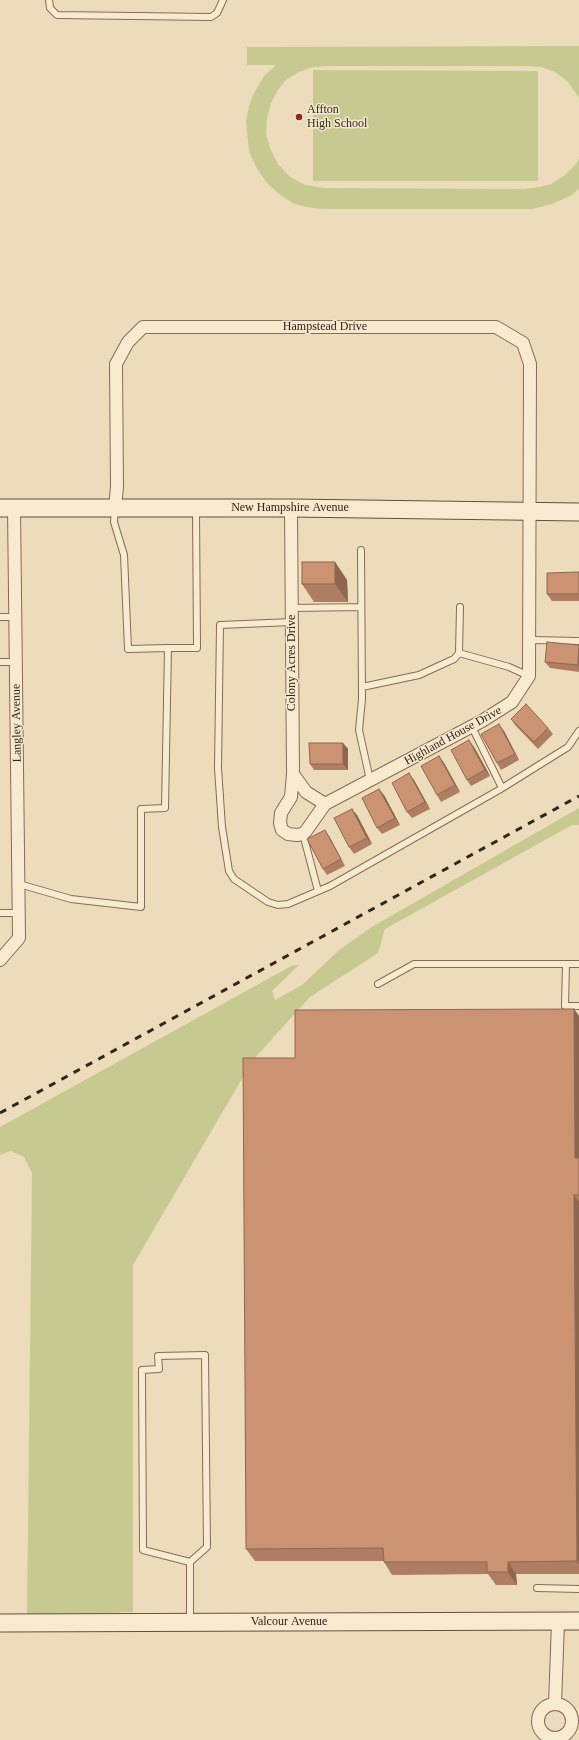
<!DOCTYPE html>
<style>
body{margin:0}
canvas{display:block;background:#eddcbc}
</style>
<canvas width="579" height="1740"></canvas>
<script>
const context = document.querySelector('canvas').getContext('2d');
context.lineJoin = 'round';
function fillPath(path, color) { context.fillStyle = color; context.fill(path, 'evenodd'); }
const toPath = rows => new Path2D(rows.map(r => 'M' + r).join(''));
function trace(path, color, width, dash) { context.strokeStyle = color; context.lineWidth = width; context.lineCap = dash ? 'butt' : 'round'; context.setLineDash(dash || []); context.stroke(path); }
function write(font, color, halo, rows, align = 'center') {
  context.font = font + ' "Times New Roman",serif'; context.lineWidth = 3; context.setLineDash([]); context.textBaseline = 'middle'; context.strokeStyle = halo; context.fillStyle = color; for (const [text, x, y, turn = 0] of rows) {
    context.save(); context.translate(x, y); context.rotate((+turn || 0) * Math.PI / 180); context.textAlign = isNaN(turn) ? turn : align; if (halo) context.strokeText(text, 0, 0); context.fillText(text, 0, 0); context.restore();
  }
}
const green = toPath([
 [579,46,579,98,568,82,555,72,541,67,528,66,329,66,313,67,299,72,286,80,278,90,271,103,267,118,266,133,270,148,278,164,289,176,305,185,324,188,524,189,540,187,551,184,565,175,576,164,579,159,579,189,570,196,552,204,533,209,322,209,305,207,293,203,279,194,267,183,256,167,249,151,246,121,249,106,255,91,264,76,276,65,247,65,247,47],
 [313,70,538,71,538,181,313,181],
 [579,808,579,825,572,825,385,929,378,953,310,997,253,1060,133,1265,133,1612,27,1616,32,1173,24,1157,11,1151,0,1155,0,1127,293,965,299,965,272,991,275,1000,302,985,338,951,370,928]
]);
const lane = toPath([
 [49,0,50,8,57,15,211,17,217,13,223,0],
 [115,509,114,522,124,555,128,649,168,648,197,648,196,508],
 [361,550,362,699,359,730,370,780],
 [292,608,361,607],
 [0,617,16,617],
 [292,622,220,625,218,768,222,827,229,871,234,879,268,902,278,905,288,904,330,886,499,790,568,747,579,731],
 [530,640,579,641],
 [459,653,509,667,529,676],
 [0,662,16,662],
 [362,687,419,675,454,659,459,653,460,607],
 [472,727,502,788],
 [303,834,318,891],
 [19,884,71,899,141,907,141,809,165,808,168,648],
 [0,913,19,913],
 [566,964,565,1006,579,1006],
 [378,984,414,964,579,964],
 [537,1588,579,1589],
 [190,1622,190,1562,207,1547,205,1355,158,1356,159,1369,142,1370,143,1550,190,1562]
]);
const street = toPath([
 [115,507,117,487,116,364,128,342,143,327,496,327,523,343,530,364,529,676,512,702,482,721,325,804,306,831,303,834,297,835,288,834,282,830,280,823,281,813,291,797,293,774],
 [291,508,293,774,306,792,325,804],
 [0,960,19,938,14,508],
 [555,1704,558,1622],
 '538 1721a17 17 0 1 1 34 0a17 17 0 1 1-34 0Z'
]);
const secondary = toPath([
 [0,508,291,508,579,512],
 [0,1623,579,1621]
]);
const rail = toPath([
 [0,1113,579,796]
]);
const wall = toPath([
 [335,562,347,580,348,602,314,602,302,584],
 [579,572,579,601,552,601,547,594],
 [579,645,579,672,550,668,545,662],
 [511,719,548,728,553,734,538,749,515,725],
 [504,731,519,760,501,770,497,763],
 [343,743,348,749,348,770,314,770,310,764],
 [474,747,490,776,471,786,467,780],
 [439,756,444,763,460,792,441,802,437,795],
 [414,780,430,809,412,818,407,812],
 [384,795,400,825,382,834,377,828],
 [357,815,372,844,354,854,349,847],
 [329,836,345,866,327,875,323,869],
 [574,1009,579,1016,579,1574,516,1574,517,1585,496,1585,488,1574,392,1575,384,1562,384,1561,255,1561,246,1549,295,1058]
]);
const shadedWall = toPath([
 [335,562,347,580,348,602,335,584],
 [579,652,579,667,578,665],
 [499,724,504,731,519,760,515,754],
 [469,740,474,747,490,776,485,770],
 [343,743,348,749,348,770,343,764],
 [439,756,444,763,460,792,455,785],
 [409,773,414,780,430,809,425,802],
 [379,789,384,795,400,825,395,818],
 [352,809,357,815,372,844,367,838],
 [325,830,329,836,345,866,341,859],
 [574,1009,579,1016,579,1164,575,1158],
 [574,1195,579,1202,579,1565,577,1561],
 [508,1562,516,1574,517,1585,508,1572]
]);
const building = toPath([
 [302,562,335,562,335,584,302,584,302,562],
 [579,572,579,594,547,594,547,573,579,572],
 [547,642,579,645,578,665,545,662,547,642],
 [526,704,548,728,534,742,511,719,526,704],
 [499,724,515,754,497,763,481,734,499,724],
 [469,740,485,770,467,780,451,750,469,740],
 [309,743,343,743,343,764,310,764,309,743],
 [439,756,455,785,437,795,421,766,439,756],
 [409,773,425,802,407,812,392,783,409,773],
 [379,789,395,818,377,828,362,798,379,789],
 [352,809,367,838,349,847,334,818,352,809],
 [325,830,341,859,323,869,307,839,325,830],
 [574,1009,575,1158,579,1158,579,1195,574,1195,577,1561,508,1562,508,1572,487,1572,487,1562,384,1562,383,1548,246,1549,243,1058,295,1058,295,1010,574,1009]
]);
const markers = [
 [299,117,4,"#92272d"]
];
const poiNames = [
 ["Affton",307,110],
 ["High School",307,124]
];
const streetNames = [
 ["Hampstead Drive",325,327],
 ["New Hampshire Avenue",290,508],
 ["Colony Acres Drive",292,663,-90],
 ["Langley Avenue",17,723,-91],
 ["Highland House Drive",453,736,-29],
 ["Valcour Avenue",289,1622]
];
fillPath(green, '#c6ca91');
trace(lane, '#846c56', 8);
trace(street, '#846c56', 14);
trace(secondary, '#664e3a', 19);
trace(lane, '#f8eacf', 6);
trace(street, '#f8eacf', 12);
trace(secondary, '#f8eacf', 17);
trace(rail, '#33261b', 3, [7, 7]);
fillPath(wall, '#af7e62');
fillPath(shadedWall, '#8e6750');
fillPath(building, '#cb9372');
trace(building, '#8e6750', 1);
for (const [x, y, r, color] of markers) { const dot = new Path2D(); dot.arc(x, y, r, 0, 2 * Math.PI); context.fillStyle = color; context.fill(dot); trace(dot, '#f4e7cc', 1.5); }
write('12px', '#33261b', '#f4e7cc', poiNames, 'left');
write('12px', '#33261b', '#f4e7cc', streetNames);
</script>
